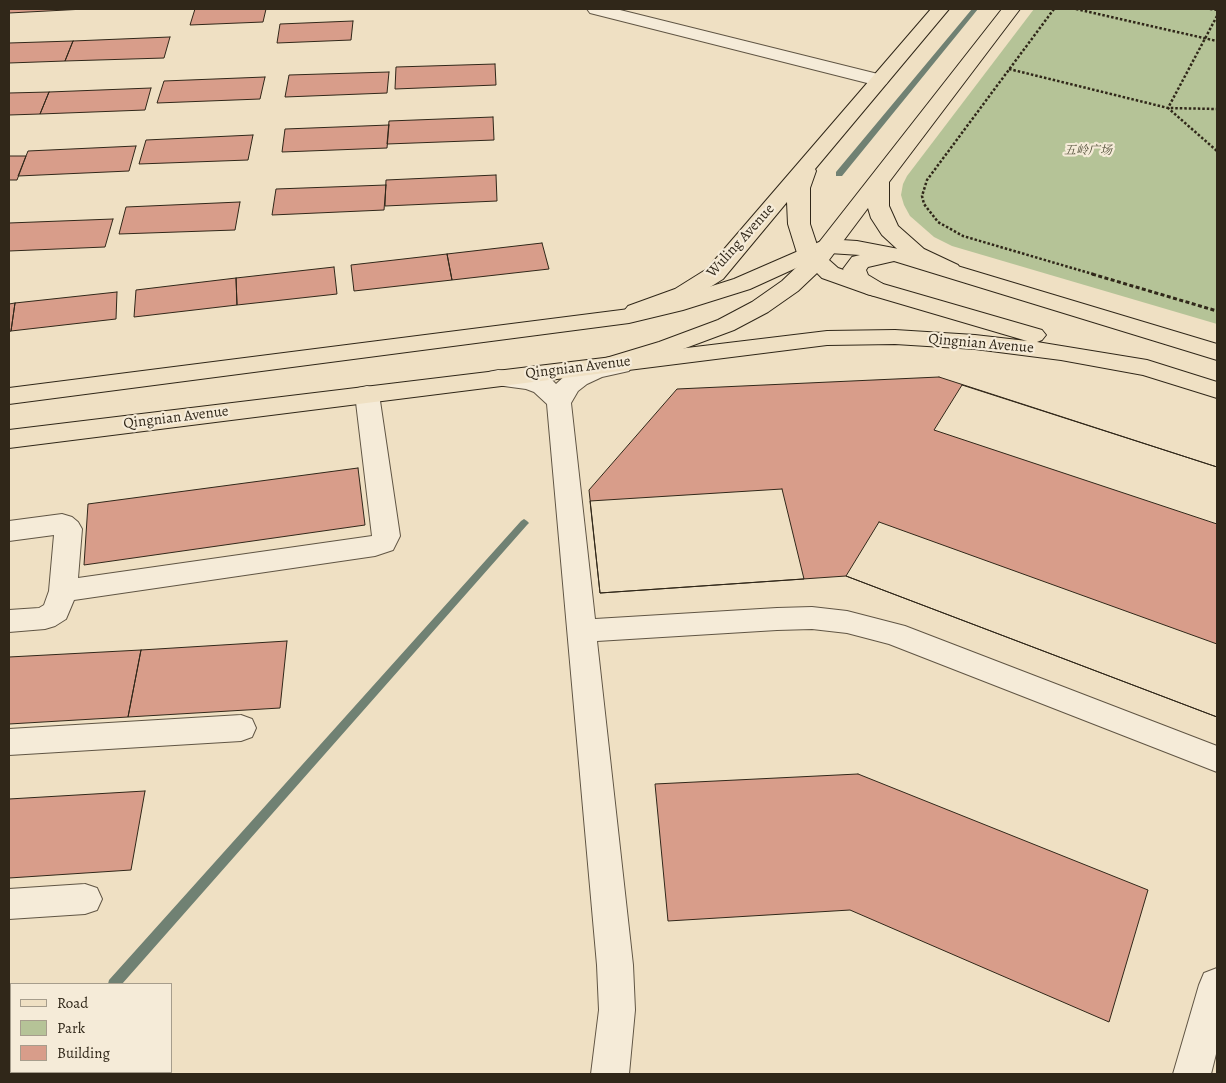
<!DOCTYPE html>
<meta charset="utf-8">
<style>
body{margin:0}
#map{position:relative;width:1226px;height:1083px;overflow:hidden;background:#efe0c3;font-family:Alegreya,serif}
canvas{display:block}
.frame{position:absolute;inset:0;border:10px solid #302719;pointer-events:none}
.legend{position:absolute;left:10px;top:983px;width:162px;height:90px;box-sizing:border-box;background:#f5ebd8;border:1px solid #a69d8c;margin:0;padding:6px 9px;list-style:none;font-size:15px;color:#302719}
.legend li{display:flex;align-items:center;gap:10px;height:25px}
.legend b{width:25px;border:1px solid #a69d8c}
</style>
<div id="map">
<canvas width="1226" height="1083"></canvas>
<div class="frame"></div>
<ul class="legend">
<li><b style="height:6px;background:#efe0c3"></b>Road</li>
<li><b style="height:14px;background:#b5c397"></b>Park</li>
<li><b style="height:14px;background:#d89d8a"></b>Building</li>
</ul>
</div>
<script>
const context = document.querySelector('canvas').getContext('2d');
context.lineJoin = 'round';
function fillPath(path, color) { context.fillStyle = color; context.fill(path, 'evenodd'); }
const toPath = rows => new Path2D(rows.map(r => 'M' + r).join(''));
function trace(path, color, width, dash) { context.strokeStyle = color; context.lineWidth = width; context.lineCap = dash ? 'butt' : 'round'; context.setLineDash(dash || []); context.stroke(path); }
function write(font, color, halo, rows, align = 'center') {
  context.font = font + ' Alegreya,"Noto Serif SC",serif'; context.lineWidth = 4.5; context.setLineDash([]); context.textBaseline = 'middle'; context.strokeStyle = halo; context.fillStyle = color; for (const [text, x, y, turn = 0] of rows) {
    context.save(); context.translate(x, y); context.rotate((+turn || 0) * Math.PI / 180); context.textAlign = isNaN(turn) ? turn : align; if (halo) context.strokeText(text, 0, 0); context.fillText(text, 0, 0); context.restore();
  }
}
const green = toPath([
 [1034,9,1217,9,1217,324,952,246,934,237,910,216,904,205,901,195,903,184,907,176]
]);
const stream = toPath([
 [972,9,978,9,842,176,836,176,836,172,972,9],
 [524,519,527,521,529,523,527,525,122,984,108,984,109,980,521,521,524,519],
 [28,1072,44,1072,43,1074,27,1074,28,1072]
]);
const building = toPath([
 [9,9,85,9,9,13,9,9],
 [195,9,266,9,263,22,190,25,195,9],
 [353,21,351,40,277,43,280,24,353,21],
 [170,37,164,58,65,61,73,41,170,37],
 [73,41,65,61,9,63,9,43,73,41],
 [495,64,496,85,395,89,396,67,495,64],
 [389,72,387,93,285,97,289,75,389,72],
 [265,77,260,99,157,103,164,81,265,77],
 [151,88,145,110,40,114,49,92,151,88],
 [49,92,40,114,9,115,9,93,49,92],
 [493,117,494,140,387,144,389,121,493,117],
 [389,125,387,148,282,152,285,129,389,125],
 [253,135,248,160,139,164,146,140,253,135],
 [136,146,129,171,18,176,28,151,136,146],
 [9,156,26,156,17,180,9,180,9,156],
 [496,175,497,201,385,206,386,180,496,175],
 [386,185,384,210,272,215,276,189,386,185],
 [240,202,235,230,119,234,126,207,240,202],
 [113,219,105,247,9,251,9,223,113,219],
 [542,243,549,269,452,280,447,254,542,243],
 [447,254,452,280,354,291,351,265,447,254],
 [334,267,337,294,237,305,236,278,334,267],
 [236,278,237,305,134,317,136,290,236,278],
 [117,292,116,319,11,331,15,303,117,292],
 [15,303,11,331,9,332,9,304,15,303],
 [939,377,1217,467,1217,717,846,576,600,593,589,490,677,389,939,377],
 [962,385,1217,467,1217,524,934,430,962,385],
 [358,468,365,525,84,565,88,504,358,468],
 [782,489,804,579,600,593,590,501,782,489],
 [879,522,1217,644,1217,717,846,576,879,522],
 [287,641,280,708,128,717,141,650,287,641],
 [141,650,128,717,9,724,9,657,141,650],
 [858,774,1148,890,1109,1022,850,910,668,921,655,784,858,774],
 [145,791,131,870,9,878,9,799,145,791]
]);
const pathFar1 = toPath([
 [1054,9,927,180,922,196,924,204,938,222,963,236,1096,275],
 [1076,9,1217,41],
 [1210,9,1217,10],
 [1217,16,1168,108,1217,151],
 [1009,69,1168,108,1217,109]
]);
const path = toPath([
 [1092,274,1217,311]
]);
const minor = toPath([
 [587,9,616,9,886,76,889,80,886,84,879,86,590,13,587,9],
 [620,358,629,361,632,366,629,371,602,377,587,384,578,391,571,403,595,619,777,608,812,607,847,611,905,626,1217,746,1217,772,889,644,847,633,812,629,777,630,597,641,633,965,635,1010,629,1074,591,1074,599,1010,597,965,547,404,534,392,526,389,489,384,486,378,489,372,498,370,530,373,552,380,556,384,569,372,587,366,620,358],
 [367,386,376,388,379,394,400,536,393,550,375,556,74,600,66,619,55,626,45,629,9,632,9,610,39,608,44,605,49,591,54,535,9,541,9,521,62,514,72,517,78,522,82,529,78,578,372,536,355,394,358,388,367,386],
 [241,715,252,719,256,728,252,737,241,741,9,755,9,729,241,715],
 [85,884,97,888,102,899,97,910,85,914,9,919,9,889,85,884],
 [1217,968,1217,1050,1211,1074,1173,1074,1199,985,1204,973,1217,968]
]);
const major = toPath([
 [931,9,949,9,815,169,816,171,810,188,810,224,817,245,1002,9,1020,9,889,182,889,206,898,226,924,249,958,265,961,270,958,275,950,277,942,275,908,259,882,235,871,218,868,208,829,260,838,268,883,284,886,289,883,294,875,296,867,294,822,278,817,273,798,291,768,312,734,330,675,352,624,368,615,371,606,368,603,363,606,358,659,342,718,320,752,302,782,281,803,261,797,253,788,224,787,202,723,279,691,299,644,316,636,318,628,316,624,311,628,306,675,289,707,269,931,9]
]);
const highway = toPath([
 [826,239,857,241,904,250,1217,344,1217,360,894,261,868,267,866,270,868,275,883,284,1042,330,1046,335,1042,340,1037,342,1147,360,1217,382,1217,398,1143,375,1061,360,975,349,895,344,827,345,9,448,9,430,827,331,895,330,975,335,1027,341,867,294,851,284,843,269,852,257,860,255,829,253,750,289,683,310,629,323,9,404,9,388,629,309,668,300,734,279,826,239]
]);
const farParknames = [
 ["五岭广场",1088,151]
];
const streetNames = [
 ["Wuling Avenue",741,241,-48],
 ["Qingnian Avenue",981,344,5],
 ["Qingnian Avenue",578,368,-7],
 ["Qingnian Avenue",176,418,-7]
];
fillPath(green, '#b5c397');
fillPath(stream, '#708173');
fillPath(building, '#d89d8a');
trace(building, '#302719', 1);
trace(minor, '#605544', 2);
trace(major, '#302719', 2);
trace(highway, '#302719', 2);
trace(pathFar1, '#302719', 2.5, [2.5, 2]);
trace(path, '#302719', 3, [4, 2.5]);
fillPath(minor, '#f5ebd8');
fillPath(major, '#efe0c3');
fillPath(highway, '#efe0c3');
write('italic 12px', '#514e38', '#f5ebd8', farParknames);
write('15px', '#302719', '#f5ebd8', streetNames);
</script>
